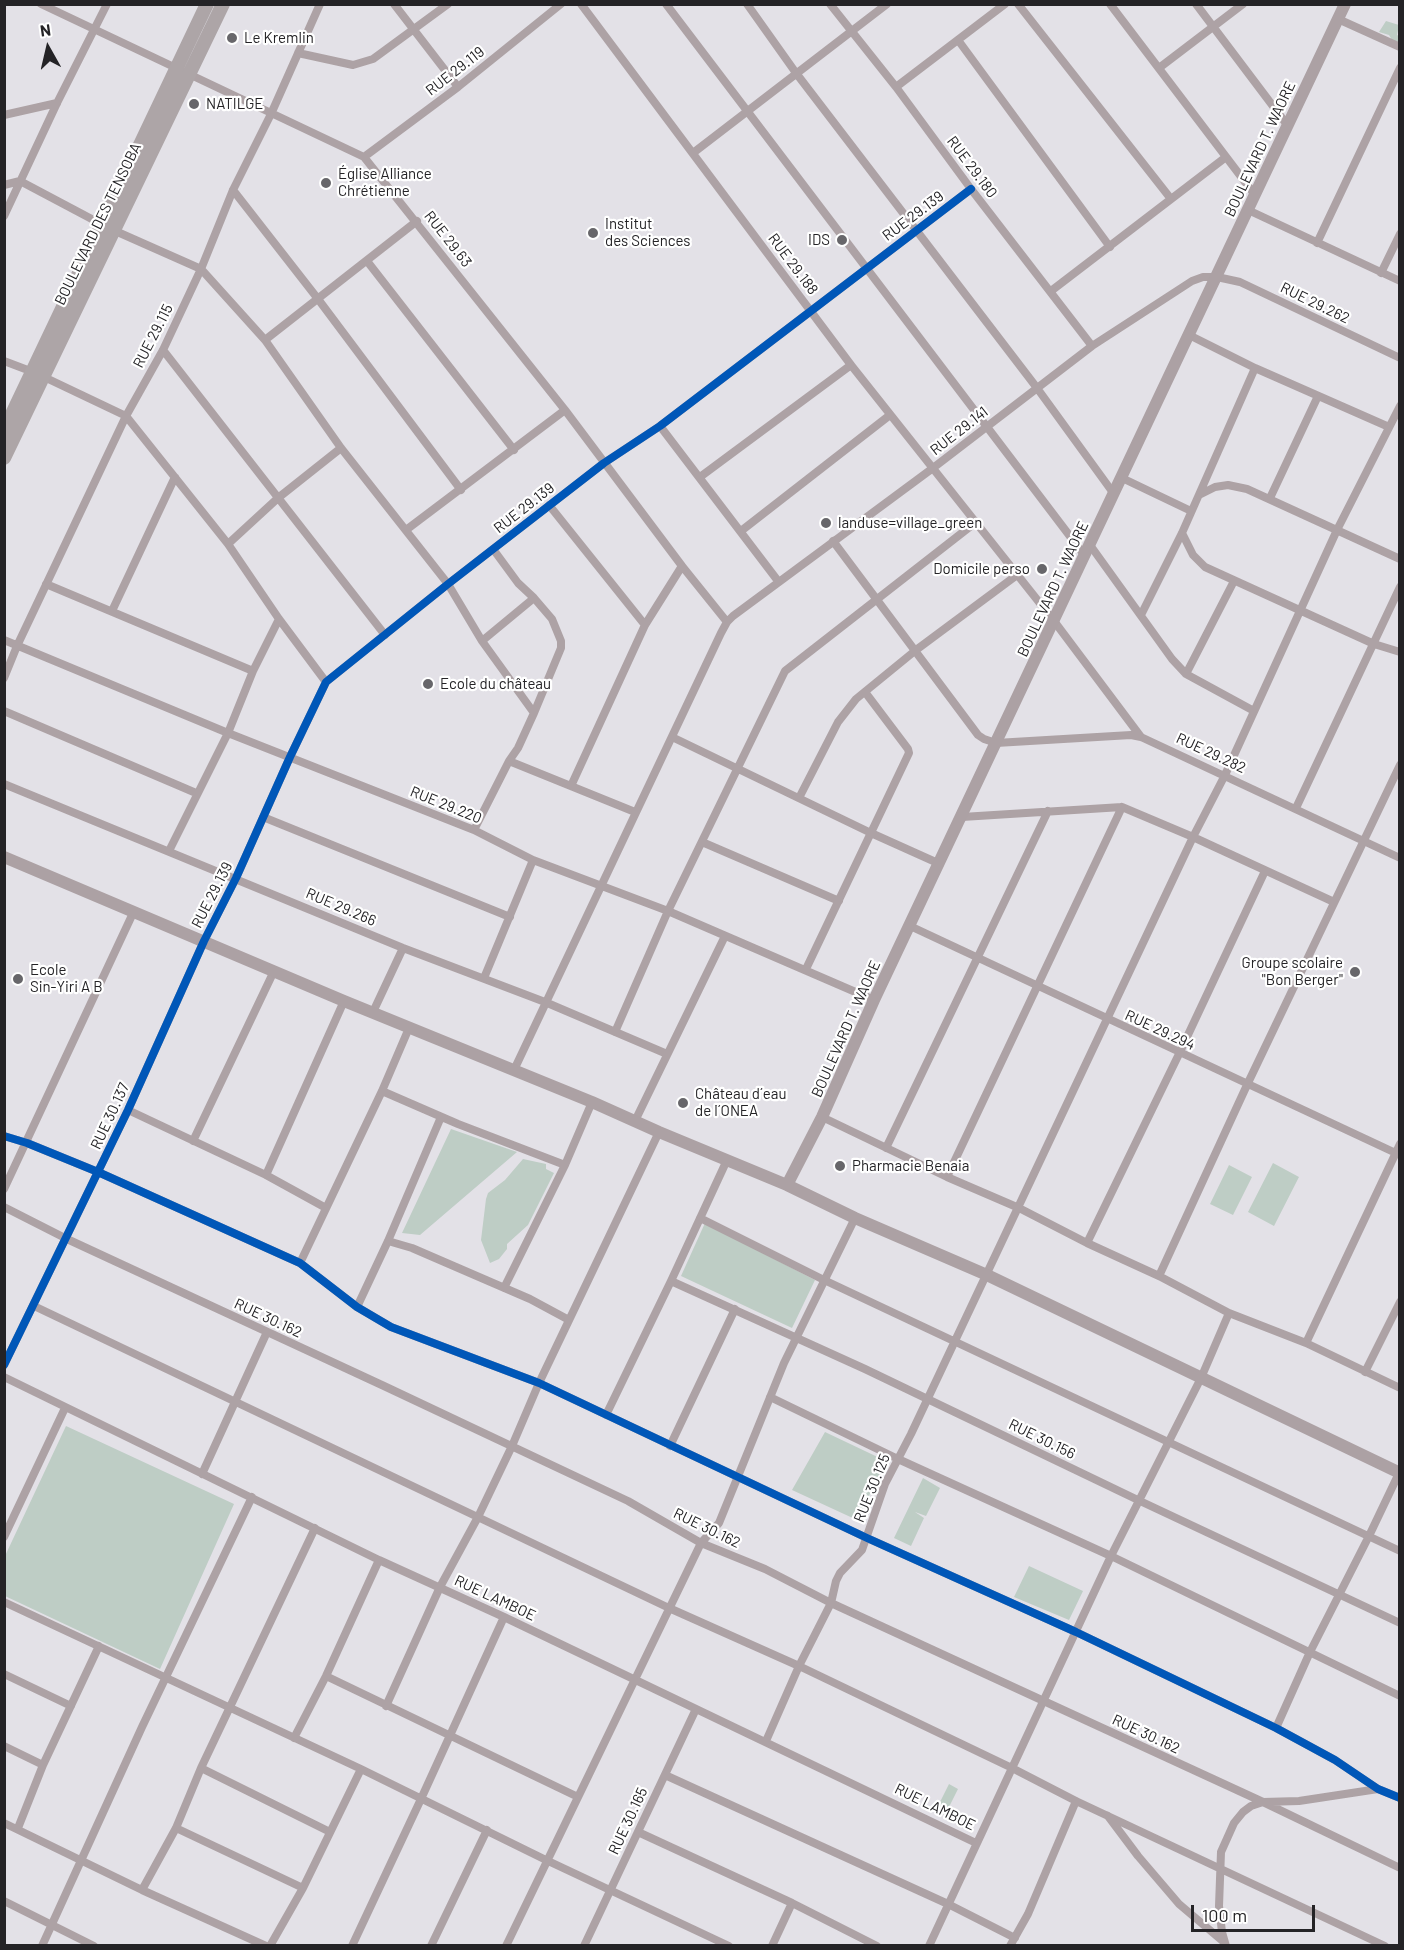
<!DOCTYPE html>
<meta charset="utf-8">
<style>
body{margin:0}
#map{position:relative;width:1404px;height:1950px;overflow:hidden;background:#e3e1e7;font-family:Barlow,sans-serif}
canvas{display:block}
.frame{position:absolute;inset:0;border:6px solid #242326;pointer-events:none}
.north{position:absolute;left:18px;top:18px;width:60px;height:60px;-webkit-text-stroke:4px #fff;paint-order:stroke;rotate:352deg;font-size:16px;font-weight:700;line-height:24px;text-align:center;color:#242326}
.north::after{content:'';display:block;margin:auto;width:21px;height:27px;background:#242326;clip-path:polygon(50% 0,100% 100%,50% 72%,0 100%)}
.scale{position:absolute;left:1191px;top:1905px;width:124px;height:27px;box-sizing:border-box;border:3px solid #242326;border-top:0;padding-left:8px;font-size:18px;line-height:21px;white-space:nowrap;color:#242326;-webkit-text-stroke:4px #fff;paint-order:stroke}
</style>
<div id="map">
<canvas width="1404" height="1950"></canvas>
<div class="frame"></div>
<div class="north">N</div>
<div class="scale">100 m</div>
</div>
<script>
const context = document.querySelector('canvas').getContext('2d');
context.lineJoin = 'round';
function fillPath(path, color) { context.fillStyle = color; context.fill(path, 'evenodd'); }
const toPath = rows => new Path2D(rows.map(r => 'M' + r).join(''));
function trace(path, color, width, dash) { context.strokeStyle = color; context.lineWidth = width; context.lineCap = dash ? 'butt' : 'round'; context.setLineDash(dash || []); context.stroke(path); }
function write(font, color, halo, rows, align = 'center') {
  context.font = font + ' Barlow,sans-serif'; context.lineWidth = 4.5; context.setLineDash([]); context.textBaseline = 'middle'; context.strokeStyle = halo; context.fillStyle = color; for (const [text, x, y, turn = 0] of rows) {
    context.save(); context.translate(x, y); context.rotate((+turn || 0) * Math.PI / 180); context.textAlign = isNaN(turn) ? turn : align; if (halo) context.strokeText(text, 0, 0); context.fillText(text, 0, 0); context.restore();
  }
}
const green = toPath([
 [1386,21,1399,25,1397,35,1399,36,1399,44,1392,40,1389,35,1379,32],
 [451,1129,517,1152,420,1235,402,1233],
 [523,1159,546,1164,546,1169,554,1173,528,1225,507,1244,507,1249,499,1259,490,1263,481,1240,486,1199,488,1193,505,1180],
 [1273,1163,1299,1177,1274,1226,1248,1212],
 [1229,1165,1252,1177,1233,1215,1210,1204],
 [705,1223,815,1280,792,1328,681,1276],
 [66,1426,234,1504,160,1669,5,1596,5,1556],
 [825,1432,886,1461,857,1520,792,1490],
 [923,1478,940,1488,926,1516,915,1512,924,1518,911,1546,894,1538],
 [1029,1566,1083,1591,1069,1620,1014,1597],
 [949,1784,958,1789,945,1815,936,1810]
]);
const street = toPath([
 [41,4,364,157,565,410,682,566,727,622],
 [394,4,458,87],
 [581,4,851,365,1054,621,1141,737],
 [666,4,1085,556],
 [747,4,796,73,1037,388,1114,494],
 [830,4,896,87,971,189,1092,346],
 [1018,4,1171,199],
 [1110,4,1255,195],
 [1196,4,1288,126],
 [1338,19,1400,47],
 [958,40,1110,247],
 [298,53,353,65,373,59,448,4],
 [1159,68,1243,4],
 [896,87,1005,4],
 [4,115,57,103],
 [693,153,887,4],
 [364,157,458,87,561,4],
 [4,185,20,181,103,225],
 [233,190,318,299,461,490],
 [1248,210,1400,281],
 [4,216,57,103,107,4],
 [113,230,201,269,265,340,341,448,448,584,482,641,534,713,518,748,509,761,474,830],
 [1317,243,1400,68],
 [367,261,514,450],
 [1381,273,1400,234],
 [1051,291,1226,157],
 [1189,335,1255,368,1389,427],
 [265,340,417,221],
 [163,350,385,635],
 [4,361,33,372],
 [44,377,126,416,228,544,279,619,326,682],
 [660,426,778,581],
 [700,477,851,365],
 [1122,478,1191,511],
 [1199,495,1215,487,1228,485,1247,489,1400,559],
 [1270,498,1318,396],
 [549,505,645,625],
 [406,530,565,410],
 [741,531,890,415],
 [1182,533,1193,555,1205,567,1374,644,1400,652],
 [833,541,978,735,984,739,996,743,1131,735,1141,737,1400,858],
 [228,544,278,498,341,448],
 [1090,545,1172,659,1186,674,1254,711],
 [493,549,518,583,534,598,552,619,561,641,561,648,534,713],
 [46,584,253,671],
 [112,611,175,477],
 [1141,615,1182,533,1255,368],
 [4,640,228,733,474,830,533,860,668,911,874,1000],
 [482,641,534,598],
 [1186,674,1234,581],
 [4,678,17,646,126,416,163,350,201,269,233,190,271,114,320,4],
 [4,711,196,793],
 [672,737,871,833,940,864],
 [509,761,635,812],
 [4,784,403,948,545,1002,667,1054],
 [571,786,645,625,682,566],
 [799,798,838,722,856,699,916,650,1017,575],
 [1296,808,1400,587],
 [263,817,510,917],
 [962,817,1122,807,1193,837,1334,902],
 [702,842,839,901],
 [169,851,228,733,253,671,279,619],
 [910,926,1400,1155],
 [806,969,909,753,908,749,865,692],
 [484,978,533,860],
 [373,1012,403,948],
 [615,1032,668,911,785,671,976,522],
 [514,1070,721,633,727,622,733,616,933,468,1092,346,1192,281,1203,277,1217,277,1240,282,1400,358],
 [382,1091,458,1124,565,1165],
 [128,1110,266,1175,326,1208],
 [822,1117,947,1177,1019,1208,1087,1243,1159,1276,1229,1313,1306,1343,1400,1388],
 [635,1121,725,936],
 [4,1136,27,1143,98,1172,300,1263,357,1307,391,1327,539,1383,867,1538,1076,1632,1276,1728,1335,1760,1378,1789,1400,1798],
 [193,1141,274,971],
 [886,1148,1048,811],
 [266,1175,344,1001],
 [947,1177,1122,807],
 [4,1189,134,911],
 [4,1207,67,1239,384,1386,628,1501,701,1543,765,1569,831,1603,1263,1802,1400,1868],
 [700,1218,824,1280,1400,1551],
 [388,1241,412,1248,530,1299,569,1320],
 [1087,1243,1179,1054,1265,871],
 [300,1263,382,1091,409,1028],
 [1159,1276,1247,1085,1400,765],
 [671,1281,865,1369,1140,1501,1400,1623],
 [504,1288,565,1165,592,1102],
 [34,1306,669,1608,799,1666,1012,1768,1076,1801,1385,1946],
 [357,1307,388,1241,441,1117],
 [1306,1343,1400,1144],
 [4,1365,128,1110,204,941,236,878,290,757,326,682,448,584,604,463,660,426,971,189],
 [1365,1372,1400,1302],
 [4,1377,379,1560,504,1617,976,1843],
 [770,1397,898,1459,1111,1556,1400,1696],
 [606,1415,671,1281,727,1160],
 [670,1446,735,1309],
 [202,1474,267,1332],
 [4,1537,65,1408],
 [4,1602,361,1769,546,1860,729,1946],
 [4,1674,71,1706],
 [326,1676,578,1797],
 [386,1706,440,1587,478,1517,512,1446,539,1383,659,1132],
 [1276,1728,1310,1652,1369,1536,1400,1471],
 [294,1738,326,1676,379,1560],
 [766,1741,799,1666,831,1603,836,1581,840,1573,862,1550,885,1484,911,1434,1193,837,1225,775,1337,530,1400,406],
 [4,1746,43,1765],
 [201,1768,330,1832],
 [665,1775,948,1904,1015,1938],
 [1108,1816,1138,1856,1179,1904,1225,1943],
 [4,1823,142,1890,266,1946],
 [18,1828,43,1765,99,1646],
 [176,1828,303,1888],
 [638,1832,792,1903,877,1946],
 [142,1890,176,1828,201,1768,315,1528],
 [4,1901,94,1946],
 [42,1946,142,1727,252,1497],
 [270,1946,303,1888,361,1769],
 [352,1946,421,1799,504,1617],
 [431,1946,487,1830],
 [506,1946,701,1543,719,1523,784,1363,855,1218],
 [584,1946,696,1709],
 [772,1946,792,1903],
 [929,1946,1111,1556,1201,1378,1229,1313],
 [1010,1946,1028,1914,1076,1801],
 [1226,1946,1222,1932,1219,1906,1221,1852,1234,1823,1243,1812,1251,1806,1263,1802,1299,1801,1378,1789]
]);
const secondary = toPath([
 [4,857,344,1001,592,1102,659,1132,787,1185,855,1218,987,1275,1400,1473],
 [787,1185,822,1117,874,1000,1345,4]
]);
const primary = toPath([
 [4,431,207,4],
 [4,458,223,4]
]);
const cycleway = toPath([
 [4,1136,27,1143,98,1172,300,1263,357,1307,391,1327,539,1383,867,1538,1076,1632,1276,1728,1335,1760,1378,1789,1400,1798],
 [4,1365,128,1110,204,941,236,878,290,757,326,682,448,584,604,463,660,426,971,189]
]);
const markers = [
 [232,38,6,"#67666a"],
 [194,104,6,"#67666a"],
 [326,183,6,"#67666a"],
 [593,233,6,"#67666a"],
 [842,240,6,"#67666a"],
 [826,523,6,"#67666a"],
 [1042,569,6,"#67666a"],
 [428,684,6,"#67666a"],
 [1355,972,6,"#67666a"],
 [18,979,6,"#67666a"],
 [683,1103,6,"#67666a"],
 [840,1166,6,"#67666a"]
];
const poiNames = [
 ["Le Kremlin",244,38],
 ["NATILGE",206,104],
 ["Église Alliance",338,174],
 ["Chrétienne",338,191],
 ["Institut",605,224],
 ["des Sciences",605,241],
 ["IDS",830,240,"right"],
 ["landuse=village_green",838,523],
 ["Domicile perso",1030,569,"right"],
 ["Ecole du château",440,684],
 ["Groupe scolaire",1343,963,"right"],
 ["\"Bon Berger\"",1343,980,"right"],
 ["Ecole",30,970],
 ["Sin-Yiri A B",30,987],
 ["Château d´eau",695,1094],
 ["de l´ONEA",695,1111],
 ["Pharmacie Benaia",852,1166]
];
const streetNames = [
 ["RUE 29.119",455,71,-38],
 ["BOULEVARD T. WAORE",1260,149,-65],
 ["RUE 29.180",972,167,53],
 ["RUE 29.139",913,216,-37],
 ["BOULEVARD DES TENSOBA",98,224,-64],
 ["RUE 29.63",448,239,52],
 ["RUE 29.188",793,264,53],
 ["RUE 29.262",1315,303,26],
 ["RUE 29.115",153,336,-63],
 ["RUE 29.141",959,431,-38],
 ["RUE 29.139",524,508,-38],
 ["BOULEVARD T. WAORE",1053,589,-65],
 ["RUE 29.282",1211,753,25],
 ["RUE 29.220",446,805,22],
 ["RUE 29.139",212,895,-63],
 ["RUE 29.266",341,907,23],
 ["BOULEVARD T. WAORE",846,1029,-66],
 ["RUE 29.294",1160,1030,25],
 ["RUE 30.137",110,1116,-65],
 ["RUE 30.162",268,1318,25],
 ["RUE 30.156",1042,1439,26],
 ["RUE 30.125",872,1488,-68],
 ["RUE 30.162",707,1528,26],
 ["RUE LAMBOE",495,1598,25],
 ["RUE 30.162",1146,1734,25],
 ["RUE LAMBOE",935,1807,26],
 ["RUE 30.165",628,1821,-65]
];
fillPath(green, '#becdc5');
trace(street, '#ada2a5', 8);
trace(secondary, '#aca1a4', 12);
trace(primary, '#ada5a7', 14);
trace(cycleway, '#0057b8', 8);
for (const [x, y, r, color] of markers) { const dot = new Path2D(); dot.arc(x, y, r, 0, 2 * Math.PI); context.fillStyle = color; context.fill(dot); trace(dot, '#fff', 2); }
write('15px', '#242326', '#fff', poiNames, 'left');
write('15px', '#242326', '#fff', streetNames);
</script>
